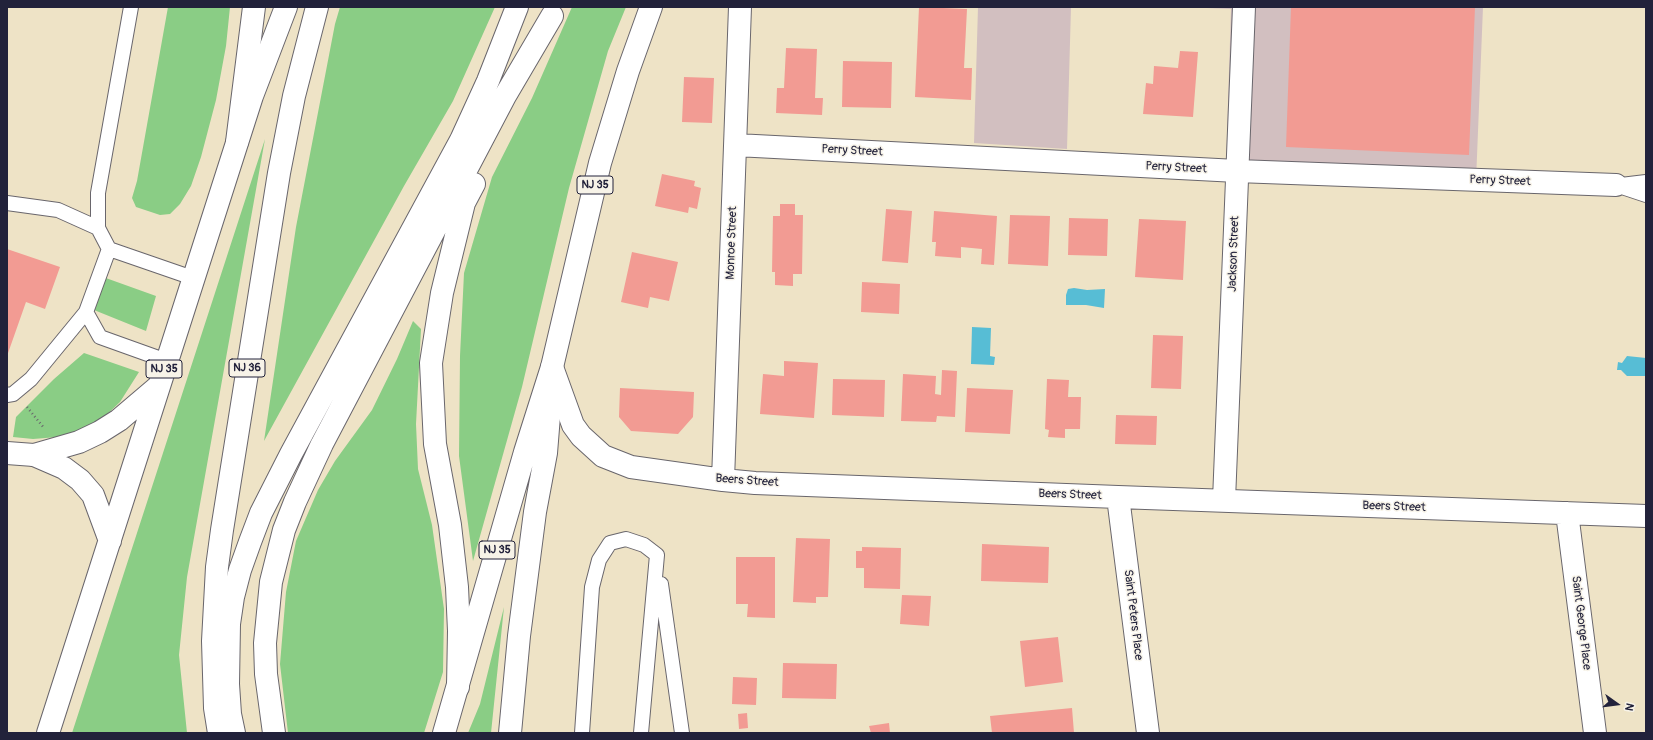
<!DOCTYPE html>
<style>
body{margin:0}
#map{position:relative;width:1653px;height:740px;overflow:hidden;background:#eee3c6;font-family:Pangolin,sans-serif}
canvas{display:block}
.frame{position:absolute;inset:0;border:8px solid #22223b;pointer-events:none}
.north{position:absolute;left:1597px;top:684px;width:40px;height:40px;-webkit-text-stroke:3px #f7f3e8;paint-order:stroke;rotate:104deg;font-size:11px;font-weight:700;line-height:16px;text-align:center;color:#22223b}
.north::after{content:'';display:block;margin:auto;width:14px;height:18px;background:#22223b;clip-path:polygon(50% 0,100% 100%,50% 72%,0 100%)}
</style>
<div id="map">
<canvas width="1653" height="740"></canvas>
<div class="frame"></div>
<div class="north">N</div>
</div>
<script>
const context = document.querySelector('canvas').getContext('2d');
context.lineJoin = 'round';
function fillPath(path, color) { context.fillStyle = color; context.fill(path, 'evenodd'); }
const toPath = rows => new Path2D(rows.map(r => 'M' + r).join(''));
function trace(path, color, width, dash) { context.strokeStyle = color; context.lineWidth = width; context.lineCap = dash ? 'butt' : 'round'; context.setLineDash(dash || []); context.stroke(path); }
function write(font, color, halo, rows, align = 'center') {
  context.font = font + ' Pangolin,sans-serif'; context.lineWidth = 3; context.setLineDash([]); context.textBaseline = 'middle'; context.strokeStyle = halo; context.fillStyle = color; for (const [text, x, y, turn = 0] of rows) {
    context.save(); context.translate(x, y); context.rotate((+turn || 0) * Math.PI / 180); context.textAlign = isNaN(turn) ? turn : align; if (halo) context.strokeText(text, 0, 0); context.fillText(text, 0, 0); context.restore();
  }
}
const industrial = toPath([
 [978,7,1071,7,1067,149,974,143],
 [1182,7,1483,7,1476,181,1226,165,1231,9]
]);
const green = toPath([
 [168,7,230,7,226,46,216,100,201,157,191,186,180,204,170,214,160,215,136,207,132,198,137,181],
 [340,7,495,7,453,101,404,186,264,441,296,227,335,24],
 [572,7,626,7,608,51,569,188,522,387,473,561,459,456,460,356,464,273,492,177,532,98],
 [265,139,187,577,179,655,187,733,72,733],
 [103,277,156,296,146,331,94,310],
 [413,321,421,329,416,424,418,469,432,525,444,609,443,672,424,733,288,733,280,664,286,592,296,541,318,490,335,461,372,410,397,359],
 [84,353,139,372,120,402,99,422,70,436,33,439,13,437,16,417,54,379],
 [504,607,491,733,468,733,480,704]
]);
const water = toPath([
 [1074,288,1087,290,1105,289,1104,308,1086,305,1066,305,1066,295,1068,289],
 [972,327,991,328,990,356,995,357,994,365,971,364],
 [1627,356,1646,358,1646,376,1627,376,1621,370,1617,370,1618,362,1622,363]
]);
const building = toPath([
 [919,7,967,9,964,68,972,68,971,100,915,97],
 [1291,7,1475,7,1469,155,1286,147],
 [786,48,817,49,815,98,823,98,822,115,776,113,777,88,784,88],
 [1180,51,1198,52,1193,117,1143,114,1146,83,1153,84,1154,66,1178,68],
 [843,61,892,62,891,108,842,107],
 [684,77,714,78,712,123,682,122],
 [662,174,695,181,694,186,701,188,697,209,689,207,688,213,655,206],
 [780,204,795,204,795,215,803,215,802,274,793,274,793,286,775,285,775,272,772,272,773,216,780,216],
 [886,209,912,211,908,263,882,261],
 [934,211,997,216,994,265,981,264,982,249,961,247,961,258,935,256,936,242,932,242],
 [1010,215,1050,216,1048,266,1008,264],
 [1069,218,1108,219,1107,256,1068,255],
 [1139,219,1186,221,1183,280,1135,277],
 [7,249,60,267,45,309,26,302,7,356],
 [632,252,678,262,669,301,650,297,648,308,621,302],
 [862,282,900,284,899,314,861,312],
 [1153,335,1183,336,1181,389,1151,388],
 [784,361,818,363,814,418,760,414,763,374,784,376],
 [942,370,957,371,955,417,937,416,936,422,901,421,903,374,936,376,935,394,941,395],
 [833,379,885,380,884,417,832,415],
 [1047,379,1069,380,1068,397,1081,397,1080,429,1065,429,1065,438,1048,437,1049,430,1045,429],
 [620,388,694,392,693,417,678,434,631,431,619,417],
 [967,388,1013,390,1010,434,965,432],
 [1116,415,1157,416,1156,445,1115,444],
 [796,538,830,539,828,597,816,597,816,603,793,602],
 [982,544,1049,547,1048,583,981,581],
 [862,547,901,548,900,589,864,588,864,568,856,568,856,551,862,551],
 [736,557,775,557,775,618,747,617,748,604,736,604],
 [902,595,931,596,929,626,900,624],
 [1058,637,1063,682,1025,687,1020,641],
 [783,663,837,664,836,699,782,698],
 [733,677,757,678,756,705,732,704],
 [1072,708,1074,733,992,733,990,716],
 [747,713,748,728,739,729,738,714],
 [889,723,890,733,871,733,869,726]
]);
const path = toPath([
 [27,407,44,428]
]);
const service = toPath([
 [131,7,98,193,98,228,109,249,193,278],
 [1616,185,1646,195],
 [1621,185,1646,182],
 [7,203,58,210,98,228],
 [109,249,86,312,100,337,167,361],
 [7,395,13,394,31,379,86,312],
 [661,584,682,733],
 [582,733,592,587,599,560,610,543,626,539,644,545,657,555,641,733]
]);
const minor = toPath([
 [736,145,1237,171,1616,185],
 [552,367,573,425,581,436,603,456,631,467,723,480,755,483,1118,497,1646,516],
 [723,480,740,7],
 [1118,497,1148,733],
 [1224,500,1244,7],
 [1567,513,1595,733]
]);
const tertiary = toPath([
 [7,453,34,455]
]);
const trunk = toPath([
 [34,455,79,442,100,432,119,420,159,386],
 [34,455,64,468,80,480,93,495,110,541],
 [48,733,252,96,286,7],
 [219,733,215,708,213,641,217,567,222,530,279,173,294,96,317,7],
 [444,733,525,452,552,367,600,163,628,71,651,7],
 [510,733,519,636,535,512,546,453,550,403]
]);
const motorway = toPath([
 [237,142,254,7],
 [458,687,459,631,457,587,450,525,435,444,431,363,442,293,464,203,474,184],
 [234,733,230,714,228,684,229,624,233,597,240,570,250,542,261,513,291,454,461,140,488,81,517,7],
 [274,733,266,674,265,643,271,582,284,530,295,502,322,444,505,96,552,16]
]);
const shields = [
 [595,185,36],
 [247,368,36],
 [164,369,36],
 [497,550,36]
];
const shieldNames = [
 ["NJ 35",595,185],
 ["NJ 36",247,368],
 ["NJ 35",164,369],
 ["NJ 35",497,550]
];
const streetNames = [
 ["Perry Street",852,151,3],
 ["Perry Street",1176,168,3],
 ["Perry Street",1500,181,2],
 ["Monroe Street",732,243,-88],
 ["Jackson Street",1234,254,-88],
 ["Beers Street",747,481,4],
 ["Beers Street",1070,495,2],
 ["Beers Street",1394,507,2],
 ["Saint Peters Place",1133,615,83],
 ["Saint George Place",1581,623,83]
];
fillPath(industrial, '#d2bfc0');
fillPath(green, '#8acd85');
fillPath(water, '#57bdd5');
fillPath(building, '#f29b93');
trace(service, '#69666c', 16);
trace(minor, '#69666c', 24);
trace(tertiary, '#69666c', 24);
trace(trunk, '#69666c', 24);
trace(motorway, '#69666c', 24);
trace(path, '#69666c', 2.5, [1, 3]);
trace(service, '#fff', 14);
trace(minor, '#fff', 22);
trace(tertiary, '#fff', 22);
trace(trunk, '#fff', 22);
trace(motorway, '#fff', 22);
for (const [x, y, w] of shields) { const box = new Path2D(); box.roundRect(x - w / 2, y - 9, w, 18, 3); context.fillStyle = '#f7f3e8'; context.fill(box); trace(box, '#22223b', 1); }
write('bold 11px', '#22223b', null, shieldNames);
write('12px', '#22223b', '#f7f3e8', streetNames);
</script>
